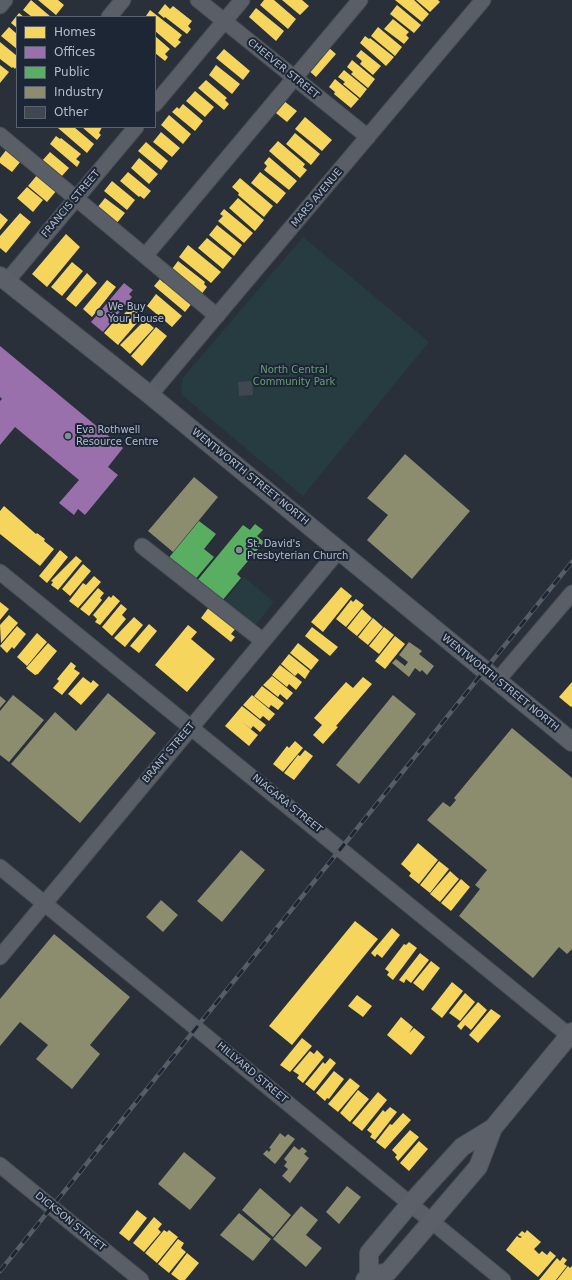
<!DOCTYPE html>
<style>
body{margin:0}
#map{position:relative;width:572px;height:1280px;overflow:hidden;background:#29303a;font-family:"DejaVu Sans",sans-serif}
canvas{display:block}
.legend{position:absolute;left:16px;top:16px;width:140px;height:112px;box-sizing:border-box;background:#1c2635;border:1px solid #586271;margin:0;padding:5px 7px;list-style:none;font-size:12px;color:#b3bccb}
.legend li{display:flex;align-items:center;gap:8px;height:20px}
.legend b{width:20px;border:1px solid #586271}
</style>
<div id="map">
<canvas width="572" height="1280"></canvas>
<ul class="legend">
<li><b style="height:11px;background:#f6d55c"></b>Homes</li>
<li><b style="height:11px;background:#9970ab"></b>Offices</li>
<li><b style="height:11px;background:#5aae61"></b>Public</li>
<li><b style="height:11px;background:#8c8c6e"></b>Industry</li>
<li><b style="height:11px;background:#414750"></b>Other</li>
</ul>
</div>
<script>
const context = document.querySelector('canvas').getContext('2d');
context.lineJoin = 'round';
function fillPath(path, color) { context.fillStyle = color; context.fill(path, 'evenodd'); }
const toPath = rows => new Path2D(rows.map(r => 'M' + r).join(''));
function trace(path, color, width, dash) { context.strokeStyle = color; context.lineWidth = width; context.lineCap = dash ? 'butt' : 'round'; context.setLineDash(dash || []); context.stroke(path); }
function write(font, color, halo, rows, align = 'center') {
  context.font = font + ' "DejaVu Sans",sans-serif'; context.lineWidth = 4; context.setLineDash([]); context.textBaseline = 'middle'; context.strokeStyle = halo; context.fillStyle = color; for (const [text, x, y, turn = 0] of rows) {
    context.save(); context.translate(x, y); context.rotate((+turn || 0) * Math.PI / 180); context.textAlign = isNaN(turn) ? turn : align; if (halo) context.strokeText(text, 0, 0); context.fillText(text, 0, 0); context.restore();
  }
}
const green = toPath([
 [303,237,429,342,303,496,182,395,181,387,183,378],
 [244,577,274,602,254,627,223,603]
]);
const homes = toPath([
 [31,0,51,17,32,17,23,10],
 [38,0,58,0,64,5,56,15],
 [264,0,274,0,296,19,288,29,260,5],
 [282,0,302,0,309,6,300,15],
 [395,0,414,0,429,14,422,22],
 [416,0,438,0,440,2,430,12],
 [165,4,170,9,173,6,192,21,188,26,191,29,187,34,165,17,164,18,158,13],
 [397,5,421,25,414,33,390,14],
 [256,8,284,31,276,41,249,17],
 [150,10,182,35,178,40,181,42,175,48,155,31,155,17,146,16],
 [19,13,24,17,17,17,17,28,11,23],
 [393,19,409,32,406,35,409,38,404,44,384,29],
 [9,27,17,34,17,49,1,36],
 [378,27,402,47,395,56,371,36],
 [155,36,170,49,165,54,168,57,165,61,155,53],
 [365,36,369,39,370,38,394,57,386,66,360,43],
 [0,42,17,56,17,66,15,69,13,67,12,68,0,59],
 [328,47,336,54,316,77,307,69],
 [224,49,250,71,243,80,216,58],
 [361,50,381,66,373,75,360,64,362,61,356,56],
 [352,60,375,79,368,88,351,74,353,72,347,67],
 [0,65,9,72,0,83],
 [216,65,240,84,232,94,209,75],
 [344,70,367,89,360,98,343,84,345,82,338,77],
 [335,79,359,99,351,108,334,94,335,92,329,87],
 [206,80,227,98,225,100,229,104,224,110,198,88],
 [195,91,214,107,205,117,186,101],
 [280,98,297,111,287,122,271,109],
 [183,104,203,121,195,131,172,112,177,107,179,109],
 [169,115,191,134,183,144,161,125],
 [305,117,332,140,322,151,295,129],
 [59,127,74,127,94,144,87,153,58,128],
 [82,127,102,127,99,133,101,135,97,140],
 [161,132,180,148,172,157,153,142],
 [295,133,320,154,311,165,286,144],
 [56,136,60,139,61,138,81,154,76,159,80,162,77,167,50,144],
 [278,141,305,164,303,167,307,170,300,178,269,151],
 [146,142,168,161,161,170,138,151],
 [7,149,21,161,12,172,0,163,0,158],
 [50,152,69,168,61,177,42,161],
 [269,157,297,181,289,190,264,170,267,166,264,163],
 [139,158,158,174,149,184,131,168],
 [128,172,151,191,144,199,140,196,139,197,120,181],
 [260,172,286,193,277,204,251,183],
 [38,174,57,190,47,202,28,186],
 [240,178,273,206,264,217,238,195,239,193,232,187],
 [112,181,135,200,127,210,104,191],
 [27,187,43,200,33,212,17,198],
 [105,198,125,213,116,224,97,208],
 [238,198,264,220,255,231,229,208],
 [224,209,253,233,244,243,218,221,223,216,220,214],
 [0,213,8,220,0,230],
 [20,213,31,222,6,253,0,248,0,236],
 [217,225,242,245,234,256,209,235],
 [66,234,80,247,47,287,32,274],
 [207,238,232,258,223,269,198,248],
 [188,245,221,272,211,283,179,257],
 [178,261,205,282,204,284,207,287,200,296,172,269],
 [72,262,83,271,62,296,51,287],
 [87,273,97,283,76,307,66,299],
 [160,279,164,283,166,280,193,302,185,312,154,286],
 [107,280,116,287,92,317,83,309],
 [156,294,182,316,172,327,147,306],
 [131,306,143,316,118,345,104,333,117,318,119,320],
 [145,320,154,328,130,354,120,345],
 [156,327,167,336,142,366,131,356],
 [4,506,36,534,37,533,45,539,44,541,54,549,40,566,0,534,0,511],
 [60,550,68,557,47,583,39,576],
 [76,556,82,561,58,590,51,585,53,582,51,581],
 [83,564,91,571,70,596,62,589],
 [94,576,101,582,78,608,69,601,83,583,86,585],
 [341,587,352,596,323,632,311,622],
 [98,588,104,593,100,598,102,600,89,616,80,609],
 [113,595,120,601,100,625,95,622,97,619,93,615,109,596,111,598],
 [356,599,364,605,346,627,336,619,351,600,353,602],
 [0,602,9,609,0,620],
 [121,604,127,609,122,615,126,619,112,636,102,627],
 [209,607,236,628,231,634,235,637,231,642,201,618],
 [362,609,372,618,357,636,347,628],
 [9,615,18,623,1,643,0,625],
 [134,617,143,625,125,647,114,638],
 [373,618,383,627,368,645,358,637],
 [149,624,157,631,139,653,130,646],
 [188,625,197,632,191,639,215,659,187,692,155,665],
 [17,626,26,634,14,649,12,647,7,653,0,646],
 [312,627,338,647,330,656,305,636],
 [384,627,394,635,379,654,369,646],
 [37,633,47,642,27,666,17,657],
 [395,636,405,644,385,669,375,661],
 [48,643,57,651,38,674,35,675,26,668],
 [298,643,319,660,311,670,290,653],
 [289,654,310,671,305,679,298,673,295,676,281,664],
 [71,662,76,666,74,669,80,673,62,695,53,688,59,681,57,679],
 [280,665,302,682,296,690,289,684,287,687,272,675],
 [272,676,293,693,287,700,280,694,278,697,263,685],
 [83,677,91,683,93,680,99,685,81,705,68,694],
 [363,677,372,684,336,726,338,727,323,744,313,735,322,725,314,718,346,682,353,688],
 [572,682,572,706,571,707,559,697],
 [262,686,284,703,278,710,271,705,269,708,254,696],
 [252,695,275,714,269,721,263,716,260,719,243,705],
 [242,706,266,725,260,732,253,726,251,729,242,722,258,735,249,746,225,726],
 [295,741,303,748,283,772,273,764,287,746,289,748],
 [305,750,313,756,294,780,284,773,298,755,300,756],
 [418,843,438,860,419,884,409,876,411,873,401,864],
 [439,861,449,869,430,893,420,885],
 [450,871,459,879,440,902,430,894],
 [461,879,470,887,451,911,441,903],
 [355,921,378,939,292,1045,269,1026],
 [392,928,400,935,382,958,377,954,375,957,371,953],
 [409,942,417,948,393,980,387,975,389,972,385,969,404,944,406,945],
 [420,953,429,960,411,983,406,979,404,983,399,980],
 [431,961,440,968,423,991,413,983],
 [452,982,463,991,442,1018,431,1009],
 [465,993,475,1002,460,1021,449,1013],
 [357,995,372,1006,363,1017,348,1006],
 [478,1002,487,1010,471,1030,465,1025,461,1030,457,1026],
 [491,1009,501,1016,478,1043,469,1035],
 [401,1017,413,1027,409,1033,414,1028,425,1037,411,1055,387,1035],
 [302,1038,312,1046,290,1072,280,1065],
 [317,1050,324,1057,303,1083,297,1078,299,1075,293,1071,310,1051,314,1054],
 [330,1058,336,1063,314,1091,305,1084,323,1062,325,1064],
 [334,1071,344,1079,329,1099,327,1098,325,1101,316,1093],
 [350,1078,360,1086,338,1112,328,1104],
 [358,1090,369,1099,350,1122,340,1113],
 [378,1092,387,1100,362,1131,352,1123],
 [390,1107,397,1112,375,1140,370,1137,372,1134,367,1130,383,1110,385,1112],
 [403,1113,411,1120,385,1149,376,1142,390,1124,392,1125],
 [410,1130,419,1137,398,1161,395,1157,397,1155,392,1150],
 [419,1141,428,1149,409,1171,400,1163],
 [137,1210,147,1218,129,1241,119,1233],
 [154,1217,162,1224,158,1229,161,1232,144,1252,133,1243],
 [164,1230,167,1232,169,1230,178,1237,157,1263,145,1253],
 [527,1230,541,1242,534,1249,539,1254,542,1251,547,1255,550,1251,556,1256,538,1277,506,1250,517,1236,520,1238,522,1237,518,1235,522,1231,525,1233],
 [178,1239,184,1243,181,1248,186,1252,169,1273,158,1264],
 [187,1253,199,1263,185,1280,179,1280,171,1274],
 [563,1257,567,1260,564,1264,567,1266,556,1280,539,1280,557,1258,560,1261],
 [568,1266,570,1268,572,1266,572,1280,557,1280]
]);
const offices = toPath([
 [124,283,133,290,129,294,132,297,103,332,91,322],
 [0,346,123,448,108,467,118,475,85,515,78,509,74,515,59,503,79,480,15,427,0,445,0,401,2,399,0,397]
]);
const public = toPath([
 [199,521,216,534,204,549,214,557,193,582,167,560],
 [255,524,263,530,257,536,264,542,237,574,241,578,221,602,196,582,243,525,250,530]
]);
const industry = toPath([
 [405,454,470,511,412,579,367,540,388,515,367,498],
 [194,477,218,497,173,552,148,531],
 [409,642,422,651,419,654,434,666,427,675,422,670,420,672,415,668,409,677,392,663,396,659,405,666,408,662,399,655],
 [108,693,156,733,80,823,11,764,55,712,76,731],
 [13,695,44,720,9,762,0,755,0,711],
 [393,695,416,714,359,784,336,765],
 [0,696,6,701,0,708],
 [512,728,572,778,572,949,567,954,559,947,533,978,459,916,480,889,475,885,487,870,427,820,443,802,450,807,456,800,454,798],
 [241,850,265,870,222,922,197,901],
 [161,900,178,915,163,932,146,917],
 [54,934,130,997,90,1045,100,1054,72,1089,36,1059,48,1045,20,1022,0,1046,0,999],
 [280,1133,285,1137,288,1134,295,1139,275,1164,263,1154,267,1150,269,1152,271,1149,269,1148],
 [294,1146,299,1150,302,1147,307,1151,304,1154,309,1158,290,1183,282,1176,288,1169,284,1166,287,1162,284,1159],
 [184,1152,216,1178,190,1210,158,1184],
 [347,1186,361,1197,339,1224,326,1212],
 [260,1188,291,1215,273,1237,242,1210],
 [301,1206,318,1220,306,1235,322,1248,306,1267,273,1239],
 [239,1213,271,1239,253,1261,220,1235]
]);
const building = toPath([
 [252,381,253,395,239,396,238,382]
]);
const minor = toPath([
 [198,0,368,137],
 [0,6,5,0],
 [109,17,123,0],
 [155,104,242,0],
 [0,135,217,316],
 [145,256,360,0],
 [7,281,136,127],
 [150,395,483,0],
 [142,546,263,641],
 [0,572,572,1038],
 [497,681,572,593],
 [0,867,503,1280],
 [0,957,339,550],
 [0,1165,141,1280]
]);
const major = toPath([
 [0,276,150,395,572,742],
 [369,1276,388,1272,478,1167,493,1128],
 [365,1280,369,1276,369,1253,410,1204,462,1147,493,1128,572,1032]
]);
const rail = toPath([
 [0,1271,572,562]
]);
const markers = [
 [100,313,4,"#838b98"],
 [68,436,4,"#838b98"],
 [239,550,4,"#838b98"]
];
const streetNames = [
 ["CHEEVER STREET",283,69,39],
 ["MARS AVENUE",317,198,-50],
 ["FRANCIS STREET",71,204,-50],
 ["WENTWORTH STREET NORTH",250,477,39],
 ["WENTWORTH STREET NORTH",500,683,39],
 ["BRANT STREET",169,753,-50],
 ["NIAGARA STREET",287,804,39],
 ["HILLYARD STREET",252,1073,40],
 ["DICKSON STREET",70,1222,39]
];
const poiNames = [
 ["We Buy",108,307],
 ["Your House",108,319],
 ["Eva Rothwell",76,430],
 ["Resource Centre",76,442],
 ["St. David's",247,544],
 ["Presbyterian Church",247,556]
];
const parkNames = [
 ["North Central",294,370],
 ["Community Park",294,382]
];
fillPath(green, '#263c40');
fillPath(homes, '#f6d55c');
fillPath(offices, '#9970ab');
fillPath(public, '#5aae61');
fillPath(industry, '#8c8c6e');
fillPath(building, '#414750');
trace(minor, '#464b52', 17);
trace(major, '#474d56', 20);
trace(minor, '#5a5f67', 15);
trace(major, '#5c6169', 18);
trace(rail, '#585d65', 4.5);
trace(rail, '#1c2635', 3, [9]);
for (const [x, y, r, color] of markers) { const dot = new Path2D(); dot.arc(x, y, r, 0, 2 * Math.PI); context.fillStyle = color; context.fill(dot); trace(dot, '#1c2635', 1.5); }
write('10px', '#b3bccb', '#1c2635', streetNames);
write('10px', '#b3bccb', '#1c2635', poiNames, 'left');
write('10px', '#699d75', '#1c2635', parkNames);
</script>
